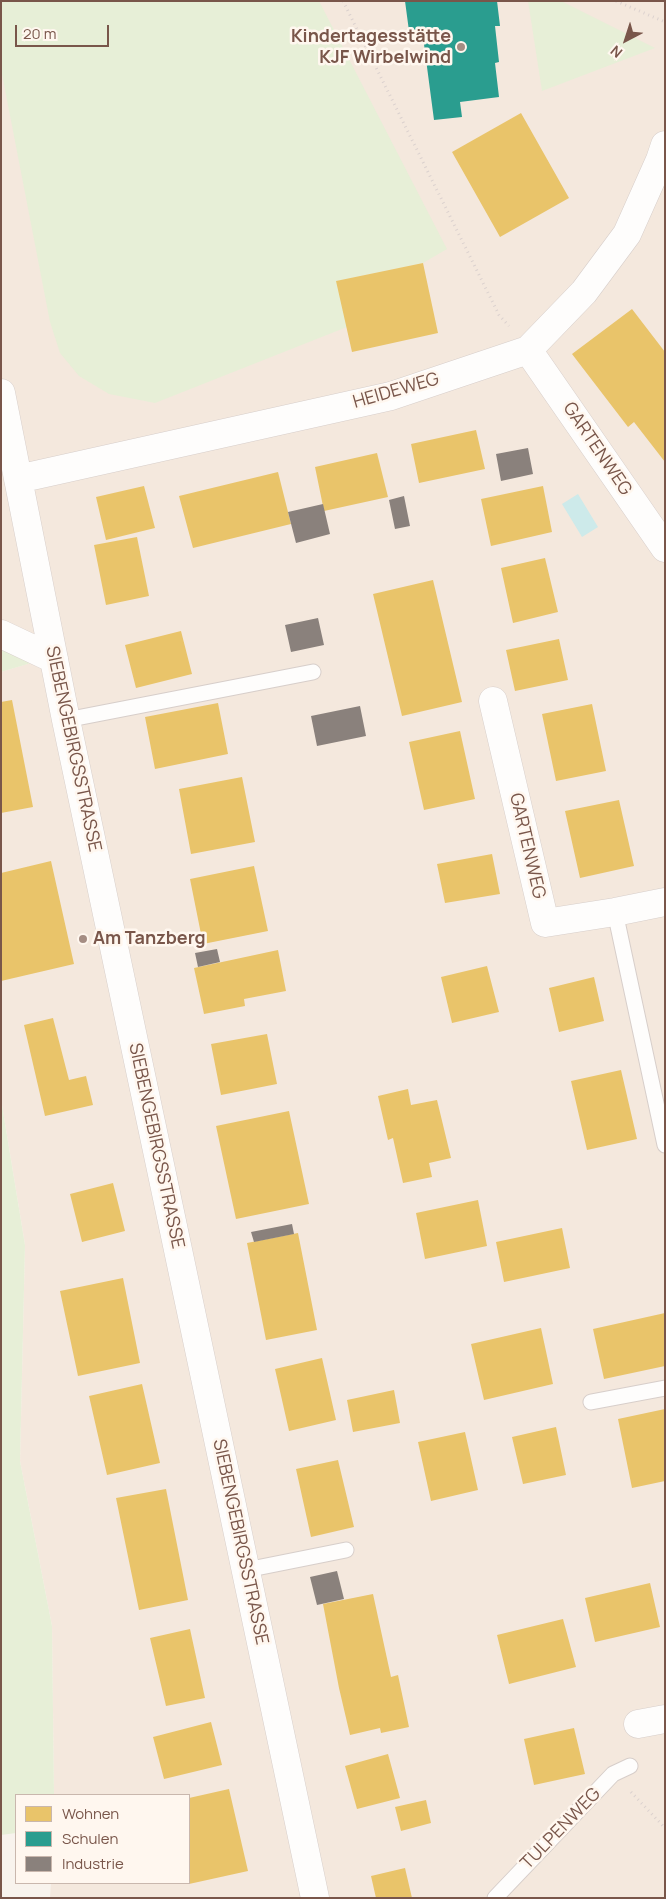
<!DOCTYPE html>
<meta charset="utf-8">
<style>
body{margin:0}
#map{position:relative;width:666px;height:1899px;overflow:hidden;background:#f8f3ed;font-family:Manrope,sans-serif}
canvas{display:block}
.frame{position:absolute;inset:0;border:2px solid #79564a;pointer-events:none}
.legend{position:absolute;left:15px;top:1794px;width:175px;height:90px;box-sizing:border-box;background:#fff7ef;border:1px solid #c9b7ad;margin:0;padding:6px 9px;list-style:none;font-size:15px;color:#79564a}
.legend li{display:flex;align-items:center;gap:10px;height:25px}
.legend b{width:25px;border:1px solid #c9b7ad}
.north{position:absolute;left:601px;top:15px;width:50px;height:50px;-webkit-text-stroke:4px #fff7ef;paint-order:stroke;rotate:220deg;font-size:14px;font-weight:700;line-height:20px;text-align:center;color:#79564a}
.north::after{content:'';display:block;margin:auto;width:18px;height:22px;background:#79564a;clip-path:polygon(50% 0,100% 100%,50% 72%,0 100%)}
.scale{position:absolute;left:15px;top:25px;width:94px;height:22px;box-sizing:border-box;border:2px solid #79564a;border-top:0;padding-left:6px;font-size:15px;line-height:18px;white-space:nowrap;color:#79564a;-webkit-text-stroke:4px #fff7ef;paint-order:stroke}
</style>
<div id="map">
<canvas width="666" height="1899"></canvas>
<div class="frame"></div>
<ul class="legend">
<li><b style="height:14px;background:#e9c46a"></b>Wohnen</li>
<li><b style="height:14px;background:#2a9d8f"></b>Schulen</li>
<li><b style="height:14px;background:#8a817c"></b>Industrie</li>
</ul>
<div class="north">N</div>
<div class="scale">20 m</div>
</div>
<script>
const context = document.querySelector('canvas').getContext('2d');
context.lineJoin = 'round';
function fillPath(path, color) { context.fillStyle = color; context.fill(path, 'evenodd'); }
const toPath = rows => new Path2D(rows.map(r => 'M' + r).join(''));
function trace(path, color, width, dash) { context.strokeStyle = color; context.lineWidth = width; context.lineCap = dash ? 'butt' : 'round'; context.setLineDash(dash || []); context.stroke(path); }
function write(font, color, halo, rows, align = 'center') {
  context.font = font + ' Manrope,sans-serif'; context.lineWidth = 5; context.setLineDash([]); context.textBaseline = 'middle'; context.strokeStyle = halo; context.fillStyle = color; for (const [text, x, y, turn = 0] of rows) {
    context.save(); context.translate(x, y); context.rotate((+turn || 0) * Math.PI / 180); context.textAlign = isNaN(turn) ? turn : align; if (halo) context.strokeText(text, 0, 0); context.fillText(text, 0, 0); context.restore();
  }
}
const residential = toPath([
 [1,1,665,1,665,1898,50,1898,51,1883,189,1883,189,1795,54,1795,52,1626,20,1461,25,1245,1,1099,1,672,30,663,1,649]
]);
const green = toPath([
 [1,1,319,1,447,249,423,263,337,281,347,327,155,403,109,394,79,376,60,353,50,322,1,69],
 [528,1,561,1,655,48,542,91],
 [1,649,31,663,1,672],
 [1,1099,25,1245,20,1461,52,1626,54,1795,16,1795,16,1833,1,1835]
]);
const water = toPath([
 [578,494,598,527,582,537,562,504]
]);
const homes = toPath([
 [521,113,569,198,500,237,452,152],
 [423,263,438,333,352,352,336,281],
 [632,309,665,352,665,462,634,422,628,427,572,354],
 [476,430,485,469,419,483,411,444],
 [377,453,388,497,324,511,315,467],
 [278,472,291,524,193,548,179,496],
 [144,486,155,528,106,540,96,497],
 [543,486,552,532,491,546,481,499],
 [137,537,149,596,106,605,94,545],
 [545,558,558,612,513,623,501,568],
 [433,580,462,702,402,716,373,594],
 [181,631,192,674,136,688,125,645],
 [559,639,568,680,515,691,506,650],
 [12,700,33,807,1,813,1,702],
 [218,703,228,754,155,769,145,717],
 [592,704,606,771,556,781,542,714],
 [460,731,475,799,424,810,409,742],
 [242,777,255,842,191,854,179,789],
 [619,800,634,866,580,878,565,811],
 [492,854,500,894,445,903,437,864],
 [51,861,74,964,1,981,1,873],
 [254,866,268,931,203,944,190,879],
 [278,950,286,991,244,999,245,1006,204,1014,194,968],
 [487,966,499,1012,452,1023,441,977],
 [594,977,604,1021,559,1032,549,988],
 [53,1018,69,1080,86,1076,93,1105,45,1116,24,1025],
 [267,1034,277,1084,221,1095,211,1044],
 [621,1070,637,1139,587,1150,571,1081],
 [408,1089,411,1105,437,1100,451,1158,429,1163,432,1177,403,1183,393,1138,388,1140,378,1096],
 [289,1111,309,1204,236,1219,216,1126],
 [113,1183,125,1231,82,1242,70,1194],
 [478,1200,487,1246,425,1259,416,1213],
 [562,1228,570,1268,504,1282,496,1242],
 [298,1233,317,1330,266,1340,247,1243],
 [123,1278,140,1363,78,1376,60,1291],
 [665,1313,665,1366,604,1379,593,1329],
 [541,1328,553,1384,484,1400,471,1344],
 [322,1358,336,1420,289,1431,275,1369],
 [142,1384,160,1463,107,1475,89,1396],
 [394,1390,400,1423,353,1432,347,1400],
 [665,1409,665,1481,632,1488,618,1419],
 [556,1427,566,1475,523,1484,512,1437],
 [465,1432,478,1490,431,1501,418,1442],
 [338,1460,354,1527,311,1537,296,1469],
 [166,1489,188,1600,139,1610,116,1498],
 [650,1583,660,1627,595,1642,585,1598],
 [373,1594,391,1677,398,1675,409,1727,381,1733,380,1728,350,1735,339,1688,323,1604],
 [563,1619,576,1667,509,1684,497,1635],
 [190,1629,205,1698,166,1706,150,1638],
 [211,1722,222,1765,164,1779,153,1737],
 [574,1728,585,1774,534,1785,524,1739],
 [388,1754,400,1798,357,1809,345,1766],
 [229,1789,248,1871,189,1884,189,1798],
 [426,1800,431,1823,401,1831,395,1807],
 [405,1868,412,1898,376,1898,371,1876]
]);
const schools = toPath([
 [405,1,497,1,500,26,495,26,499,62,495,63,499,97,460,102,462,117,434,120,422,29,409,31]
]);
const industry = toPath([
 [528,448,533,474,501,481,496,454],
 [404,496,410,526,395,529,389,500],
 [323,504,330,534,296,543,288,512],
 [318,618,324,645,291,652,285,625],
 [360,706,366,736,317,746,311,716],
 [217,949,220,962,198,967,195,953],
 [292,1224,294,1234,254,1242,251,1232],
 [337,1571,344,1599,317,1605,310,1577]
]);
const path = toPath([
 [343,1,499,315,509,326],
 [616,1,665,22],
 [631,1792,665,1828]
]);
const service = toPath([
 [66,720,313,672],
 [615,912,665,1145],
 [591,1402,665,1388],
 [246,1570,346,1550],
 [495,1898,613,1774,630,1766]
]);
const minor = toPath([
 [528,350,665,548],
 [1,393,66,720,315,1898],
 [18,479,391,396,528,350,584,292,627,234,660,160,665,145],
 [1,634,54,659],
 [493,701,545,923,615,912,665,902],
 [638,1724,665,1719]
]);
const markers = [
 [461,47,5,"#a58d83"],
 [83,939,5,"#a58d83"]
];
const poiNames = [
 ["Kindertagesstätte",451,37],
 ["KJF Wirbelwind",451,58],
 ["Am Tanzberg",93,939,"left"]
];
const streetNames = [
 ["HEIDEWEG",396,391,-16],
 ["GARTENWEG",597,449,56],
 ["SIEBENGEBIRGSSTRASSE",73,749,78],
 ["GARTENWEG",527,846,77],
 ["SIEBENGEBIRGSSTRASSE",156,1146,78],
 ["SIEBENGEBIRGSSTRASSE",240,1542,78],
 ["TULPENWEG",561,1829,-46]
];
fillPath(residential, '#f4e8dd');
fillPath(green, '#e7efd7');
fillPath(water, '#cdeaea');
fillPath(homes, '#e9c46a');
fillPath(schools, '#2a9d8f');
fillPath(industry, '#8a817c');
trace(service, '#d7ceca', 17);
trace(minor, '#d7ceca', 29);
trace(path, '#dbd1ce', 3, [1, 4]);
trace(service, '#fefdfc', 15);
trace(minor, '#fefdfc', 28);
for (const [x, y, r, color] of markers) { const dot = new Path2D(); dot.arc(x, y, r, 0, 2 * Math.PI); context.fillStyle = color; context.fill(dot); trace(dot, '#fff7ef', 2); }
write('bold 18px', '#79564a', '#fff7ef', poiNames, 'right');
write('18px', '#79564a', '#fff7ef', streetNames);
</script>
